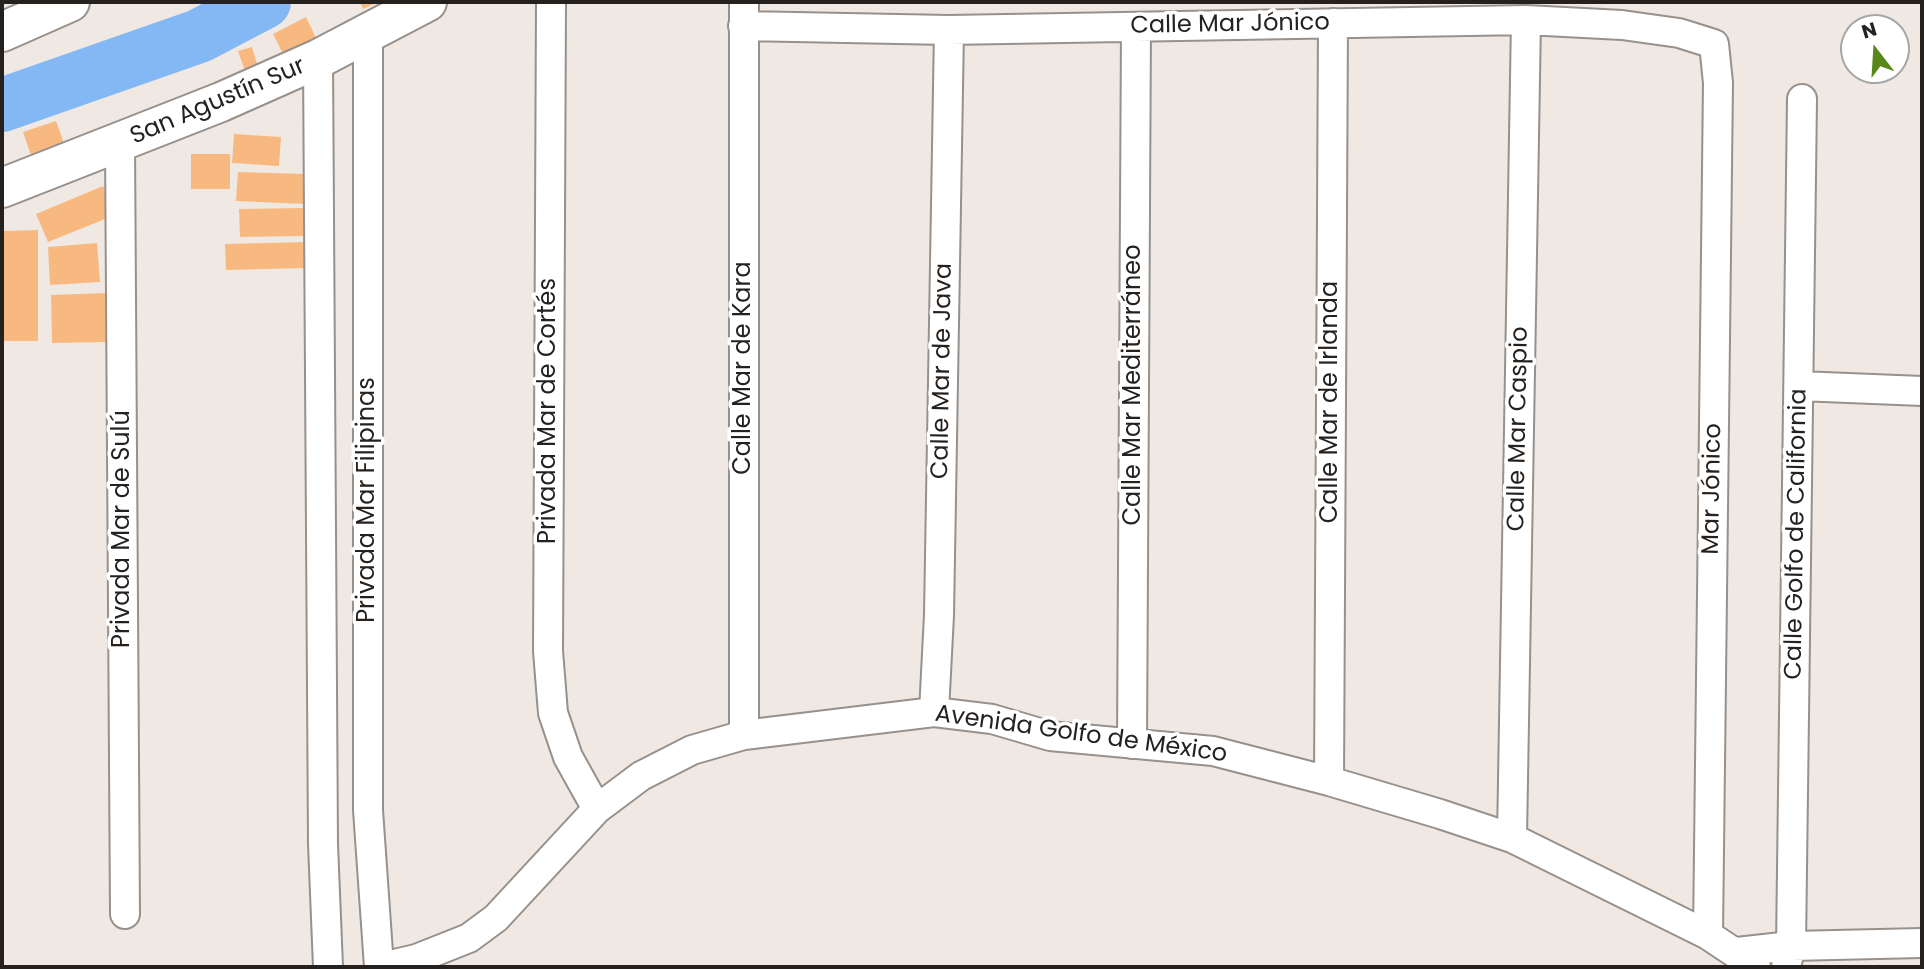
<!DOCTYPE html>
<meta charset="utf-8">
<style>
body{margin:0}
#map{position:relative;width:1924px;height:969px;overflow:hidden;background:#f0e9e3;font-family:Poppins,sans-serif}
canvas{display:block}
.frame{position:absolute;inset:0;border:4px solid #24211f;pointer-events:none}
.north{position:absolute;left:1840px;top:14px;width:70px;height:70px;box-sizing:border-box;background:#fff;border:2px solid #a7a6a5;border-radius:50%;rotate:343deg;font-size:19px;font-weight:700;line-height:28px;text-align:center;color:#24211f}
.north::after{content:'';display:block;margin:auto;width:24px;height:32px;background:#598719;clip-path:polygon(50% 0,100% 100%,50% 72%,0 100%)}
</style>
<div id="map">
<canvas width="1924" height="969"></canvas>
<div class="frame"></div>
<div class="north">N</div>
</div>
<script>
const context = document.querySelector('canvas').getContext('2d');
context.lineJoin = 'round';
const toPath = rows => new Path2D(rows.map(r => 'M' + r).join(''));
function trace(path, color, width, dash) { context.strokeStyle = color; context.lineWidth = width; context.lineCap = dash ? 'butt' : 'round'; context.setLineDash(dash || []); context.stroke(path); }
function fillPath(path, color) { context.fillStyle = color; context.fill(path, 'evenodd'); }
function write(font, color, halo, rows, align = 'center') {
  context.font = font + ' Poppins,sans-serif'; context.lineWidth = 7; context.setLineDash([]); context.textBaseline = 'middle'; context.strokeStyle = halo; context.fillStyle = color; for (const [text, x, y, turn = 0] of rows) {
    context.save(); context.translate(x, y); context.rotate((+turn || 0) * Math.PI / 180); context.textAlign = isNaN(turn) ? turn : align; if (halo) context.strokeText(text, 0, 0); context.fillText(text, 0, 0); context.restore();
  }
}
const river = toPath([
 [2,105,199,36,264,2]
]);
const building = toPath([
 [360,2,378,2,363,9],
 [306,17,316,38,283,54,273,34],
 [252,47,258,67,245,71,238,51],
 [56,121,66,149,33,161,23,132],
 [234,134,281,137,279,166,232,163],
 [191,154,230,154,230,189,191,189],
 [238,172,306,174,305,204,236,201],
 [103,186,115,215,48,242,36,214],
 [304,208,304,236,240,237,239,209],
 [38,230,38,341,2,341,2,231],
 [308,242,308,268,226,270,225,244],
 [97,243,100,282,50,285,48,247],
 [107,293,108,342,52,343,51,295]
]);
const street = toPath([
 [551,2,548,651,553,713,568,757,597,809],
 [744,2,744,735],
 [743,26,949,30,1526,20,1622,25,1679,33,1714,44,1718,83,1708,935],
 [368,33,368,810,379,967],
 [318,59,323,844,328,967],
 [120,143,125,914],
 [1799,386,1922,391],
 [934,712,939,615,949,30],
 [1132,744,1136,27],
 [1329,781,1333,23],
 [1512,838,1526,20],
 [1737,952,1791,946,1922,943],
 [382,967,416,959,469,938,496,918,597,809,641,776,692,750,744,735,934,712,992,719,1050,736,1213,751,1329,781,1440,814,1512,838,1708,935,1756,967],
 [1786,967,1791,946,1802,99]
]);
const secondary = toPath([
 [2,32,70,2],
 [2,188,221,102,318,59,427,2]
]);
const streetNames = [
 ["Calle Mar Jónico",1230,25,-1],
 ["San Agustín Sur",218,102,-23],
 ["Calle Mar de Kara",744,368,-90],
 ["Calle Mar de Java",943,371,-89],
 ["Calle Mar Mediterráneo",1134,385,-90],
 ["Calle Mar de Irlanda",1331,402,-90],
 ["Privada Mar de Cortés",549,411,-90],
 ["Calle Mar Caspio",1519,429,-89],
 ["Mar Jónico",1713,489,-89],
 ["Privada Mar Filipinas",368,500,-90],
 ["Privada Mar de Sulú",123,529,-90],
 ["Calle Golfo de California",1797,534,-89],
 ["Avenida Golfo de México",1081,735,8]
];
trace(river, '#84b8f4', 54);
fillPath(building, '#f8b981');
trace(street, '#97908b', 32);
trace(secondary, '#97908b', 42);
trace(street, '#fff', 28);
trace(secondary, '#fff', 38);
write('24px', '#24211f', '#fff', streetNames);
</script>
